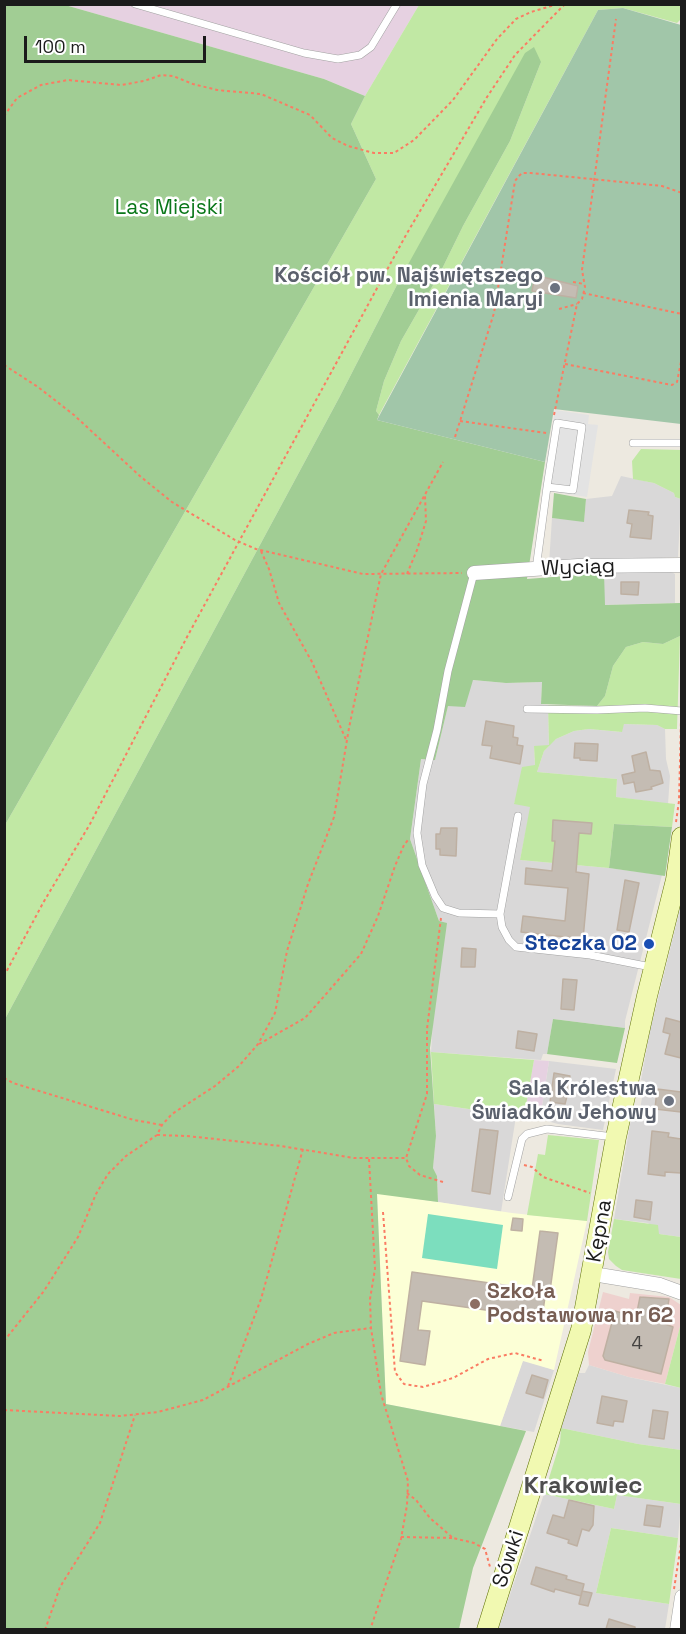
<!DOCTYPE html>
<meta charset="utf-8">
<style>
body{margin:0}
#map{position:relative;width:686px;height:1634px;overflow:hidden;background:#ede9e0;font-family:"Space Grotesk",sans-serif}
canvas{display:block}
.frame{position:absolute;inset:0;border:6px solid #1b1b1b;pointer-events:none}
.scale{position:absolute;left:24px;top:36px;width:182px;height:27px;box-sizing:border-box;border:3px solid #1b1b1b;border-top:0;padding-left:8px;font-size:18px;line-height:21px;white-space:nowrap;color:#1b1b1b;-webkit-text-stroke:4px #fff;paint-order:stroke}
</style>
<div id="map">
<canvas width="686" height="1634"></canvas>
<div class="frame"></div>
<div class="scale">100 m</div>
</div>
<script>
const context = document.querySelector('canvas').getContext('2d');
context.lineJoin = 'round';
function fillPath(path, color) { context.fillStyle = color; context.fill(path, 'evenodd'); }
const toPath = rows => new Path2D(rows.map(r => 'M' + r).join(''));
function trace(path, color, width, dash) { context.strokeStyle = color; context.lineWidth = width; context.lineCap = dash ? 'butt' : 'round'; context.setLineDash(dash || []); context.stroke(path); }
function write(font, color, halo, rows, align = 'center') {
  context.font = font + ' "Space Grotesk",sans-serif'; context.lineWidth = 5; context.setLineDash([]); context.textBaseline = 'middle'; context.strokeStyle = halo; context.fillStyle = color; for (const [text, x, y, turn = 0] of rows) {
    context.save(); context.translate(x, y); context.rotate((+turn || 0) * Math.PI / 180); context.textAlign = isNaN(turn) ? turn : align; if (halo) context.strokeText(text, 0, 0); context.fillText(text, 0, 0); context.restore();
  }
}
const residential = toPath([
 [621,476,654,483,674,493,675,497,681,499,678,557,549,564,552,518,584,521,586,499,612,496],
 [668,570,675,574,675,603,604,605,604,573],
 [473,680,506,683,542,682,541,704,548,705,549,745,556,739,574,731,589,729,621,732,624,724,657,725,665,729,666,759,670,776,668,804,616,797,617,779,537,772,544,751,549,746,534,746,535,766,514,803,531,806,520,860,609,868,662,875,625,1021,625,1028,553,1019,547,1054,543,1054,541,1060,431,1052,439,921,410,839,421,759,435,760,448,706],
 [681,905,681,1237,659,1234,648,1223,614,1219,631,1119,633,1115,639,1115,645,1081,641,1080,650,1031],
 [549,1061,616,1069,603,1130,558,1124,540,1119],
 [434,1104,516,1116,501,1212,438,1202,437,1176,433,1168,436,1136],
 [523,1360,554,1370,534,1432,500,1426],
 [589,1365,629,1377,681,1388,681,1450,638,1444,561,1428,579,1373,585,1373],
 [544,1494,614,1509,617,1495,681,1504,678,1538,611,1528,596,1593,669,1604,665,1629,498,1630]
]);
const commercial = toPath([
 [603,1292,629,1299,630,1293,669,1297,681,1305,681,1323,665,1384,629,1377,589,1365,588,1352]
]);
const industrial = toPath([
 [65,5,419,5,365,96,324,79],
 [534,1060,549,1061,540,1119,524,1115]
]);
const education = toPath([
 [377,1193,512,1213,587,1221,554,1370,523,1361,500,1426,386,1404]
]);
const grass = toPath([
 [419,5,681,5,681,19,677,23,623,8,598,10,379,415,376,411,384,381,401,341,440,273,463,226,510,141,541,62,400,279,339,398,5,1019,5,825,376,179,351,124,365,96],
 [641,449,681,450,681,499,675,497,674,493,654,483,633,479,632,461],
 [680,636,677,729,665,729,657,725,624,724,622,732,589,729,574,731,556,739,544,751,537,772,617,779,616,797,675,804,672,827,614,824,609,868,520,860,530,807,514,804,522,767,535,765,534,746,549,745,548,705,597,706,605,696,613,666,626,647,643,642,663,644],
 [431,1052,534,1060,524,1117,434,1104],
 [548,1135,599,1140,587,1221,527,1215,538,1154,545,1155],
 [614,1219,658,1225,659,1234,681,1237,681,1279,622,1270,616,1266,609,1259,608,1252],
 [681,1323,681,1388,665,1384],
 [561,1428,638,1444,681,1450,681,1504,617,1495,614,1509,544,1494,560,1443],
 [611,1528,678,1538,669,1604,596,1593]
]);
const forest = toPath([
 [5,4,65,5,324,79,365,96,351,124,376,179,5,825],
 [534,47,541,62,510,141,463,226,440,273,401,341,384,381,376,411,379,415,377,420,545,462,527,579,604,573,605,605,680,603,680,636,663,644,643,642,626,647,613,666,605,696,597,706,541,704,542,682,506,683,473,680,465,707,448,706,435,760,421,759,410,839,439,921,447,923,430,1048,436,1136,433,1168,437,1176,438,1202,377,1194,386,1404,526,1431,473,1568,459,1629,5,1630,5,1019,339,398,400,279,525,53],
 [554,493,586,499,584,522,552,518],
 [614,824,672,827,665,876,609,868],
 [553,1019,625,1028,617,1063,547,1054]
]);
const cemetery = toPath([
 [623,8,681,25,681,424,554,409,545,462,377,420,598,10]
]);
const pitch = toPath([
 [428,1214,503,1225,497,1269,422,1258]
]);
const parking = toPath([
 [555,410,589,415,588,424,598,425,587,497,542,490]
]);
const building = toPath([
 [535,275,578,286,576,298,532,291,535,275],
 [629,510,649,512,648,515,653,516,651,539,630,537,632,524,627,523,629,510],
 [621,582,639,582,638,595,621,594,621,582],
 [486,721,514,726,513,737,518,738,517,745,523,746,520,764,490,758,492,746,482,745,486,721],
 [575,743,598,744,597,761,580,760,580,758,574,758,575,743],
 [646,752,650,770,660,771,663,783,651,787,652,789,636,792,634,782,624,784,622,775,635,772,632,756,646,752],
 [553,820,592,823,591,834,579,833,576,872,589,874,583,939,521,932,523,916,565,921,568,888,525,884,526,868,552,871,555,841,552,841,553,820],
 [441,828,457,828,456,856,440,855,440,849,436,849,436,834,440,834,441,828],
 [625,880,639,883,629,932,617,930,625,880],
 [462,948,476,949,475,967,461,967,462,948],
 [563,979,577,980,574,1010,561,1009,563,979],
 [666,1018,681,1022,681,1058,665,1054,670,1034,663,1032,666,1018],
 [518,1031,537,1034,534,1051,516,1048,518,1031],
 [554,1073,570,1076,568,1085,573,1085,571,1096,567,1096,565,1104,550,1102,554,1073],
 [657,1089,681,1092,681,1112,655,1109,657,1089],
 [480,1129,498,1131,490,1194,472,1191,480,1129],
 [652,1131,669,1133,668,1137,681,1139,681,1173,665,1172,665,1176,648,1174,652,1131],
 [636,1200,652,1202,650,1220,634,1217,636,1200],
 [513,1218,523,1219,522,1231,511,1230,513,1218],
 [540,1231,558,1233,549,1298,545,1297,542,1318,422,1301,418,1330,430,1331,425,1365,400,1361,412,1272,532,1289,540,1231],
 [640,1297,669,1299,665,1324,673,1327,661,1374,605,1360,603,1356,615,1311,636,1317,640,1297],
 [532,1375,548,1380,543,1398,526,1393,532,1375],
 [602,1396,627,1401,623,1422,614,1421,613,1426,597,1423,602,1396],
 [653,1410,668,1412,664,1439,649,1437,653,1410],
 [569,1500,594,1506,593,1525,589,1531,582,1529,577,1546,568,1543,569,1540,547,1533,553,1515,564,1518,569,1500],
 [647,1505,663,1507,660,1527,644,1525,647,1505],
 [536,1567,567,1576,566,1579,584,1584,581,1596,555,1589,554,1592,531,1584,536,1567],
 [582,1591,592,1593,588,1606,579,1604,582,1591],
 [609,1619,635,1627,635,1629,606,1629,609,1619]
]);
const path = toPath([
 [4,116,17,98,41,85,68,80,121,85,144,81,161,75,173,76,193,84,217,90,261,94,310,115,332,138,348,146,374,153,394,153,414,140,453,100,497,39,516,19,531,12,558,4],
 [500,277,525,280],
 [573,282,584,284],
 [583,293,682,314],
 [559,309,577,304],
 [565,364,672,385,677,382,682,357],
 [4,365,38,387,74,415,141,477,172,502,235,540,256,549,363,574,462,573],
 [554,415,577,304,582,299,585,287,582,270,616,19],
 [460,421,546,433],
 [455,437,494,313,515,181,519,176,522,173,531,173,662,186,682,193],
 [261,551,269,569,279,603,312,662,347,742],
 [407,574,417,550,426,521,425,496],
 [681,703,682,684],
 [676,822,679,801,681,720],
 [441,918,427,1029,427,1094,406,1158,409,1166,420,1175,443,1182],
 [4,976,43,903,90,824,187,637,406,235,487,97,515,55,565,4],
 [259,1044,305,1018,361,954,378,916,395,866,404,845,408,840],
 [4,1078,13,1083,134,1120,162,1125],
 [157,1135,187,1136,281,1146,354,1158,405,1158],
 [369,1159,375,1269,370,1299,371,1328,381,1394,408,1481,407,1505,401,1539,370,1630],
 [524,1165,532,1167,543,1177,590,1193],
 [383,1212,395,1372,404,1384,423,1387,453,1378,488,1359,515,1353,544,1361],
 [4,1341,44,1291,78,1237,96,1194,108,1174,126,1156,157,1135,162,1125,172,1114,215,1086,239,1066,258,1044,275,1013,287,951,308,884,334,817,349,728,381,574,443,462],
 [228,1386,261,1299,303,1149],
 [4,1410,120,1416,158,1412,203,1400,308,1344,334,1333,370,1328],
 [407,1493,416,1500,430,1518,453,1538,474,1543,485,1549,490,1567],
 [401,1537,453,1538],
 [674,1589,682,1538],
 [45,1630,60,1587,100,1523,135,1415]
]);
const lane = toPath([
 [135,4,304,53,338,59,360,55,371,47,397,4],
 [633,443,682,443],
 [536,569,547,487,557,423,582,427,573,490,547,487],
 [474,573,448,671,437,730,423,784,417,833,422,865,435,896,443,908,459,913,500,914],
 [527,709,597,710,645,708,682,711],
 [518,816,500,914,502,927,509,940,516,947,590,955,651,967],
 [508,1197,522,1139,527,1134,547,1129,614,1137]
]);
const street = toPath([
 [474,573,578,566,682,565],
 [593,1274,660,1285,682,1293],
 [677,1630,682,1597]
]);
const secondary = toPath([
 [487,1630,581,1330,616,1137,647,996,676,880,682,837]
]);
const markers = [
 [555,288,6,"#6b7280"],
 [649,944,6,"#1a4fb4"],
 [669,1101,6,"#6b7280"],
 [475,1304,6,"#8d6e63"]
];
const numberNames = [
 ["4",637,1344]
];
const parkNames = [
 ["Las Miejski",169,208]
];
const worshipNames = [
 ["Kościół pw. Najświętszego",543,276],
 ["Imienia Maryi",543,300],
 ["Sala Królestwa",657,1089],
 ["Świadków Jehowy",657,1113]
];
const streetNames = [
 ["Wyciąg",578,568,-2],
 ["Kępna",600,1231,-80],
 ["Sówki",509,1559,-72]
];
const transitNames = [
 ["Steczka 02",637,944]
];
const educationNames = [
 ["Szkoła",487,1292],
 ["Podstawowa nr 62",487,1316]
];
const quarterNames = [
 ["Krakowiec",583,1486]
];
fillPath(residential, '#d9d8d8');
fillPath(commercial, '#eed1ce');
fillPath(industrial, '#e6d1e1');
fillPath(education, '#fcffd6');
fillPath(grass, '#c1e8a4');
fillPath(forest, '#a1cd94');
fillPath(cemetery, '#a1c6a9');
fillPath(pitch, '#7cdebe');
fillPath(parking, '#e3e3e3');
fillPath(building, '#c4bcb3');
trace(building, '#beb0a2', 1.5);
trace(lane, '#a2a2a2', 8);
trace(street, '#a2a2a2', 15);
trace(secondary, '#5d7004', 21);
trace(path, '#fa7c63', 2, [3, 3]);
trace(lane, '#fff', 7);
trace(street, '#fff', 14);
trace(secondary, '#f1f9b1', 20);
for (const [x, y, r, color] of markers) { const dot = new Path2D(); dot.arc(x, y, r, 0, 2 * Math.PI); context.fillStyle = color; context.fill(dot); trace(dot, '#fff', 2); }
write('18px', '#454341', null, numberNames);
write('21px', '#0a771a', '#fff', parkNames);
write('bold 21px', '#5b616d', '#fff', worshipNames, 'right');
write('21px', '#1b1b1b', '#fff', streetNames);
write('bold 21px', '#164399', '#fff', transitNames, 'right');
write('bold 21px', '#785e54', '#fff', educationNames, 'left');
write('bold 24px', '#4e4e4e', '#fff', quarterNames);
</script>
